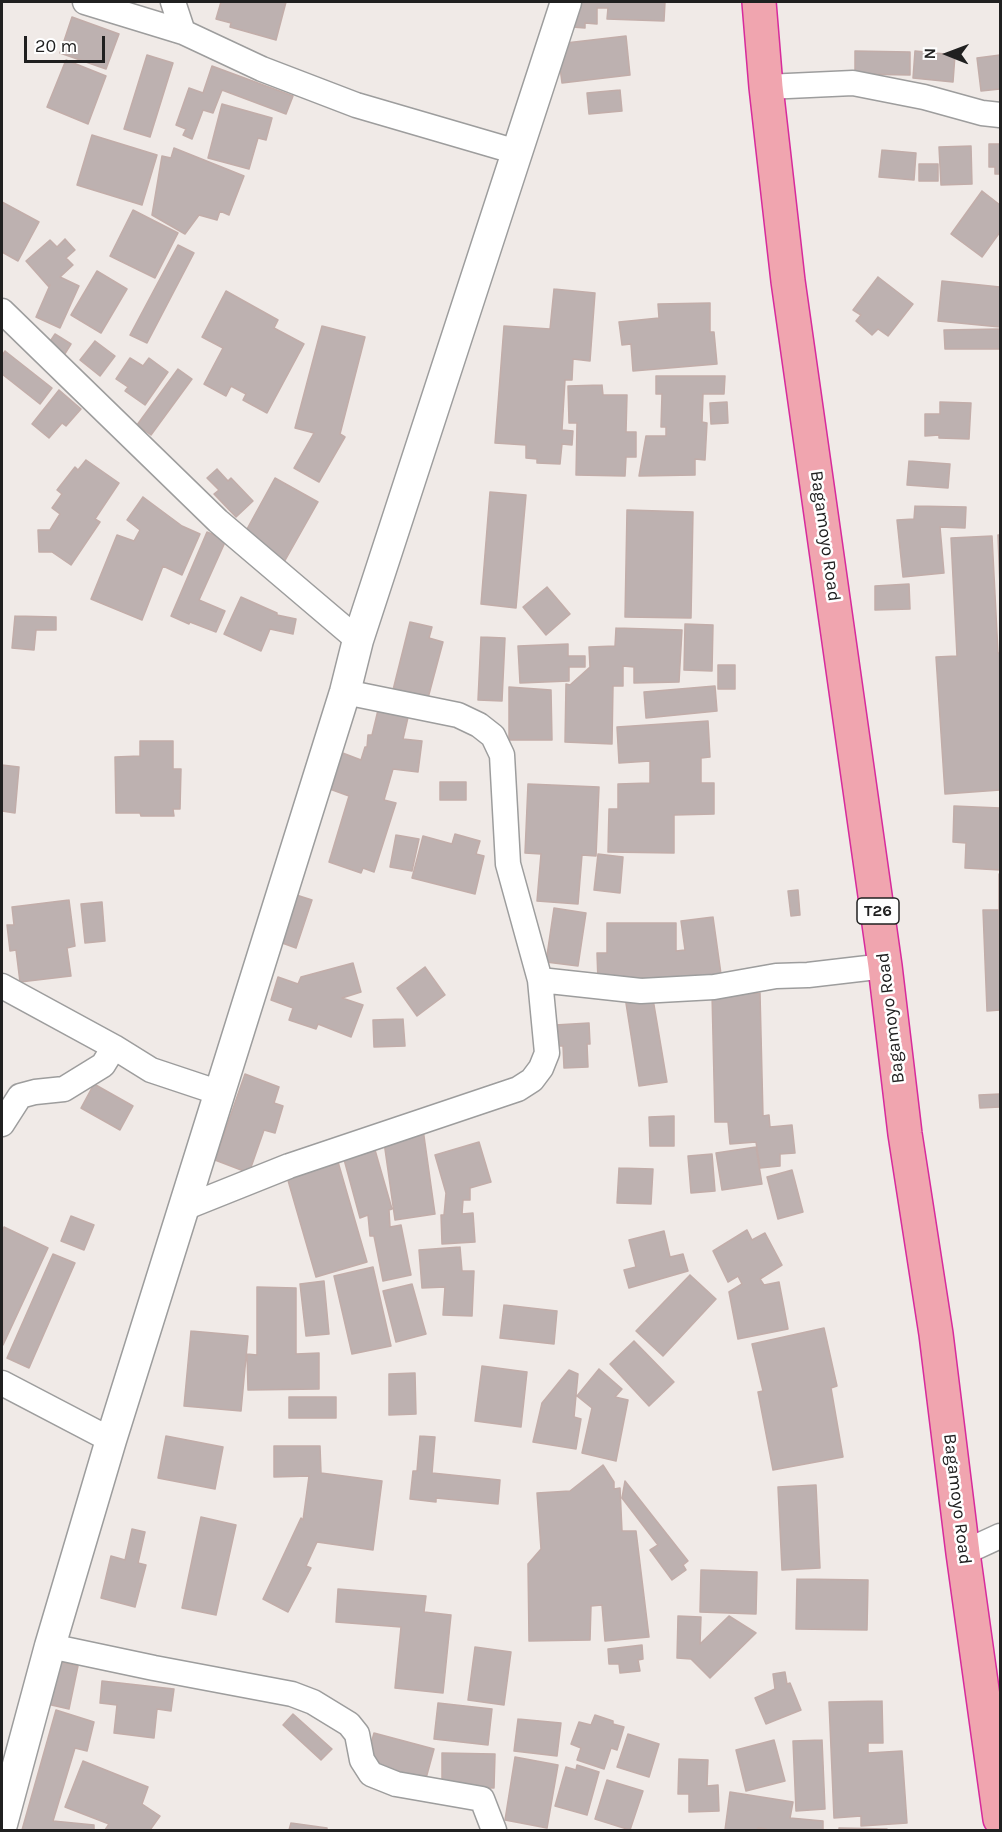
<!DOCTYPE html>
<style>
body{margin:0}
#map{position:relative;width:1002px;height:1832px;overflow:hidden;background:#f0eae7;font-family:Karla,sans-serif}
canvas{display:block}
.frame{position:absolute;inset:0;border:3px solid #202020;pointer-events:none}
.north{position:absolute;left:918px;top:24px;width:60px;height:60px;-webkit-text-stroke:4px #fff;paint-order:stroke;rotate:271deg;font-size:16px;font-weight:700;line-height:24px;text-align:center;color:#202020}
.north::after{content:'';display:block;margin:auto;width:21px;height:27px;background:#202020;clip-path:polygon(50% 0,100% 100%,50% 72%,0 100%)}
.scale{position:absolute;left:24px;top:36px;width:81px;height:27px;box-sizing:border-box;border:3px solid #202020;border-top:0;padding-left:8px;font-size:18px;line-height:21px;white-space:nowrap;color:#202020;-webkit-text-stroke:4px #fff;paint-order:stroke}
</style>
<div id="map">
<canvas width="1002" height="1832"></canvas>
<div class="frame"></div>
<div class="north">N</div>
<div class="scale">20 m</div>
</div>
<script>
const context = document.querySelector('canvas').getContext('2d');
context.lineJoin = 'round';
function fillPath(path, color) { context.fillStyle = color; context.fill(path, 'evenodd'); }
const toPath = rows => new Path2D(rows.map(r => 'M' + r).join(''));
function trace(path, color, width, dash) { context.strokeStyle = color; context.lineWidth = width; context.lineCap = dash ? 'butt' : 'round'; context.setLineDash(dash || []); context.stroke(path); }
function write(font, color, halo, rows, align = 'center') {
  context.font = font + ' Karla,sans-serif'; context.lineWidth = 5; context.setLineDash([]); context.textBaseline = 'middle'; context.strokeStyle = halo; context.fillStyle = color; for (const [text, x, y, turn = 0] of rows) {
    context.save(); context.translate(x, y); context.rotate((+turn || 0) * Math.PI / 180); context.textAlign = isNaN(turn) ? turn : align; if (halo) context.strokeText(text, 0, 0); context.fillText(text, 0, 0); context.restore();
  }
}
const building = toPath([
 [221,2,286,2,276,40,230,27,231,23,216,19,221,2],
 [573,2,665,2,664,21,607,19,608,8,597,8,597,24,585,23,585,28,572,27,573,2],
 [72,17,119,34,106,69,60,53,72,17],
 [626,36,630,75,562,83,557,44,626,36],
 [855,51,910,52,910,75,855,74,855,51],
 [915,51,955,55,953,82,913,78,915,51],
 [147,55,173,63,150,137,124,129,147,55],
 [1000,55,1000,89,981,91,977,58,1000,55],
 [66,60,106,76,88,124,47,107,66,60],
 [212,66,293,96,286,114,222,90,213,113,203,110,192,139,183,135,186,129,176,125,189,88,203,93,212,66],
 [620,90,622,111,589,114,587,93,620,90],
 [222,104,272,118,266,140,258,138,249,169,208,158,222,104],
 [92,135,157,155,142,205,77,185,92,135],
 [989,144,1000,144,1000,174,995,174,995,167,989,167,989,144],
 [971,146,972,184,941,185,939,147,971,146],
 [174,148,244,176,229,215,220,211,217,220,199,215,185,234,152,215,162,156,171,158,174,148],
 [882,150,916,153,914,180,879,177,882,150],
 [919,164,938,164,938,181,919,181,919,164],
 [982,191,1000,205,1000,232,982,257,951,234,982,191],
 [2,202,39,222,18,261,2,252,2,202],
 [133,210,178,233,155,278,110,256,133,210],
 [65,239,75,250,66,258,73,265,60,277,79,286,60,328,36,317,50,285,49,287,26,261,50,240,57,247,65,239],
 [178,245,194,253,147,343,130,335,178,245],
 [97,271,127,289,101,333,71,315,97,271],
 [878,277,913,304,888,336,878,329,872,335,856,321,861,315,853,310,878,277],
 [942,281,1000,287,1000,327,938,321,942,281],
 [554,289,595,293,590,361,573,359,572,380,565,380,562,430,573,431,572,445,562,444,560,464,537,463,537,459,526,458,526,445,495,443,504,326,550,329,554,289],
 [226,291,278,320,274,328,304,344,267,413,243,400,246,394,231,386,226,396,204,384,223,348,202,337,226,291],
 [710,303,710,332,714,332,717,364,633,371,631,344,622,345,619,322,659,318,658,304,710,303],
 [322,326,365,337,340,434,345,437,319,482,294,468,314,433,295,428,322,326],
 [1000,329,1000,349,945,349,944,330,1000,329],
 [55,334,71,344,61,360,45,349,55,334],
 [95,341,115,356,100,376,80,360,95,341],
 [5,351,52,388,40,404,2,374,2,356,5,351],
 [130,358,143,366,149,358,168,372,145,405,125,391,128,387,116,379,130,358],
 [178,369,192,379,151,435,137,425,178,369],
 [656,376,725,376,724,394,703,394,702,422,707,423,705,460,695,459,695,475,639,476,646,436,666,436,666,427,661,427,662,394,656,394,656,376],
 [602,385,603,395,627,395,626,432,636,432,636,457,626,457,625,476,576,475,577,423,569,423,568,386,602,385],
 [59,390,81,409,66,426,62,423,49,438,32,424,59,390],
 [727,402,728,423,711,424,710,403,727,402],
 [940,402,971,403,969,439,939,438,939,435,925,436,925,414,940,414,940,402],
 [86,460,119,483,95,519,100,522,71,565,52,552,39,552,38,530,50,530,60,514,52,508,62,494,57,490,75,467,78,470,86,460],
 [909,461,950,464,948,488,907,485,909,461],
 [217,469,228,481,231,478,253,501,236,517,214,494,219,490,207,478,217,469],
 [275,478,318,502,283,564,241,540,275,478],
 [490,492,526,495,516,608,481,604,490,492],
 [143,497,182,526,200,534,182,575,163,566,142,620,91,599,117,535,134,541,140,530,127,520,143,497],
 [915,506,966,507,965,528,940,527,944,573,903,577,897,520,914,519,915,506],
 [627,510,693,512,691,618,625,617,627,510],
 [207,532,226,540,199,600,225,611,216,632,190,622,189,624,171,616,207,532],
 [998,535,1000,535,1000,587,998,535],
 [992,536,998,653,1000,653,1000,790,945,794,936,657,957,656,951,538,992,536],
 [909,584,910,609,875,610,875,586,909,584],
 [547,587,570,614,546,635,523,607,547,587],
 [241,597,277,613,277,615,296,619,293,634,270,629,261,651,224,634,241,597],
 [15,616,56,617,56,630,36,630,34,650,12,648,15,616],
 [410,622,432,627,429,638,443,642,428,698,392,694,410,622],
 [685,624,713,625,712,671,684,670,685,624],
 [616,628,682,630,679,682,634,683,634,667,623,666,623,686,613,686,612,744,565,742,566,684,570,685,590,667,589,647,615,646,616,628],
 [481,637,505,638,502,701,478,700,481,637],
 [568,644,568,656,585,656,585,667,569,667,569,681,520,683,518,646,568,644],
 [718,665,735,665,735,689,718,689,718,665],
 [715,686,717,711,646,718,644,692,715,686],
 [509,687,551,690,552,740,509,740,509,687],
 [379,706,409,713,403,739,422,741,418,772,393,769,384,800,396,803,374,872,363,868,361,873,329,862,349,796,327,788,340,752,361,760,365,747,367,747,368,735,372,735,379,706],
 [708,721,710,757,701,758,701,783,714,783,714,814,674,815,674,853,608,852,609,809,618,809,618,784,650,783,650,761,619,763,617,727,708,721],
 [140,741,173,741,173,769,181,769,180,809,173,809,174,816,141,816,140,813,116,813,115,757,140,756,140,741],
 [2,765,19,767,15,813,2,811,2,765],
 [440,782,466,782,466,800,440,800,440,782],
 [528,784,599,787,596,856,582,855,578,904,537,901,541,854,525,853,528,784],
 [954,806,1000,808,1000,870,965,868,966,843,953,842,954,806],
 [455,834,480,841,476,854,484,856,475,894,412,878,423,836,452,844,455,834],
 [396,835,419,839,412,871,390,867,396,835],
 [598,854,623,857,620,893,594,890,598,854],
 [999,874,1000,1010,987,1011,983,910,999,910,999,874],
 [798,890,800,915,791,916,788,891,798,890],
 [290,893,312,900,296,948,274,940,290,893],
 [69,900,75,946,67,948,71,976,20,982,16,950,10,951,7,925,14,925,12,907,69,900],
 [102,902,105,941,85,943,81,904,102,902],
 [554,908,586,913,578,966,546,962,554,908],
 [713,917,721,974,689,978,598,981,597,953,607,953,607,923,676,923,676,951,685,950,681,921,713,917],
 [353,963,361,992,342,998,363,1005,351,1037,318,1024,316,1029,289,1020,293,1008,271,1000,278,977,298,984,301,977,353,963],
 [425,967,445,995,417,1016,397,988,425,967],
 [652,993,667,1082,639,1086,625,997,652,993],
 [760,993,763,1116,769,1115,770,1127,792,1125,795,1153,780,1154,780,1166,760,1168,756,1142,730,1144,728,1122,715,1122,712,994,760,993],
 [403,1019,405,1046,374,1047,373,1020,403,1019],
 [589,1023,590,1044,587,1044,588,1067,564,1068,563,1046,556,1046,555,1025,589,1023],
 [245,1074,279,1087,274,1103,283,1106,275,1133,264,1130,249,1173,215,1160,245,1074],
 [94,1084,133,1106,120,1130,81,1108,94,1084],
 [1000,1094,1000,1107,980,1108,979,1095,1000,1094],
 [674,1116,674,1146,650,1146,649,1117,674,1116],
 [423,1129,435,1214,395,1220,383,1135,423,1129],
 [479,1142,491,1182,470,1188,470,1200,463,1200,462,1214,473,1213,475,1242,442,1244,441,1215,444,1215,446,1193,435,1155,479,1142],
 [373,1143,392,1209,389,1210,390,1227,401,1225,411,1275,383,1281,374,1236,370,1236,368,1215,360,1218,342,1152,373,1143],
 [756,1147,762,1184,722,1190,716,1153,756,1147],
 [712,1154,715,1191,691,1193,688,1156,712,1154],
 [336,1155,367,1262,316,1277,285,1170,336,1155],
 [619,1168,653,1169,651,1204,617,1203,619,1168],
 [792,1170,803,1212,778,1219,767,1177,792,1170],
 [71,1216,94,1225,84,1250,61,1241,71,1216],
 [4,1227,48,1248,3,1345,2,1233,4,1227],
 [747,1230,752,1240,765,1233,782,1265,760,1279,764,1285,779,1282,788,1329,738,1339,729,1292,742,1284,738,1276,728,1282,713,1251,747,1230],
 [664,1231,670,1257,683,1254,688,1271,629,1288,624,1270,636,1267,629,1240,664,1231],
 [460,1247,462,1271,474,1271,472,1316,443,1315,445,1287,422,1288,419,1250,460,1247],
 [53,1254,75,1263,29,1368,7,1358,53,1254],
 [373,1267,391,1346,352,1354,334,1276,373,1267],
 [690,1275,716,1299,663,1356,636,1331,690,1275],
 [324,1281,329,1334,306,1336,300,1284,324,1281],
 [412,1284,426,1334,396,1342,383,1291,412,1284],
 [257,1287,296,1288,296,1354,319,1353,319,1389,248,1390,247,1354,257,1355,257,1287],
 [504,1305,557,1311,554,1344,500,1338,504,1305],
 [824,1328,837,1386,831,1388,843,1457,773,1470,758,1392,763,1391,752,1344,824,1328],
 [191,1331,248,1336,241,1411,184,1406,191,1331],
 [634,1341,674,1382,649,1406,610,1364,634,1341],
 [482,1366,527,1372,521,1427,475,1421,482,1366],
 [599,1369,622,1389,615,1397,628,1400,616,1461,582,1453,592,1408,577,1396,599,1369],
 [569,1370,578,1374,574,1417,581,1419,576,1449,533,1442,542,1403,569,1370],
 [415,1373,416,1414,389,1415,389,1374,415,1373],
 [289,1397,336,1397,336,1418,289,1418,289,1397],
 [166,1436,223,1447,215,1489,158,1478,166,1436],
 [420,1436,435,1437,432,1473,500,1480,498,1504,436,1498,436,1502,410,1499,413,1471,417,1471,420,1436],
 [274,1446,320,1446,321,1473,382,1481,373,1550,317,1542,306,1566,311,1568,288,1612,263,1599,301,1518,303,1520,309,1476,274,1477,274,1446],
 [603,1465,614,1482,614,1489,620,1488,622,1531,636,1531,649,1637,605,1641,602,1605,591,1606,590,1640,529,1641,528,1564,541,1549,537,1493,570,1491,603,1465],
 [625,1481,688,1561,683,1565,686,1570,672,1580,650,1550,658,1545,622,1498,625,1481],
 [816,1485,820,1568,782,1570,778,1487,816,1485],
 [201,1517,236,1525,216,1615,182,1608,201,1517],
 [132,1529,145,1532,138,1563,146,1565,135,1607,101,1598,111,1556,125,1560,132,1529],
 [701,1570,757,1572,756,1614,700,1612,701,1570],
 [797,1579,868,1580,867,1630,796,1629,797,1579],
 [338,1589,426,1596,424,1612,451,1615,443,1693,395,1688,401,1627,336,1622,338,1589],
 [678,1616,701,1617,700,1644,729,1616,756,1633,710,1678,691,1659,677,1658,678,1616],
 [642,1645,643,1659,638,1660,640,1671,620,1673,619,1664,609,1664,608,1649,642,1645],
 [475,1647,511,1652,504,1705,468,1700,475,1647],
 [57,1661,78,1666,69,1709,47,1704,57,1661],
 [785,1672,787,1684,790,1683,801,1710,766,1724,755,1698,775,1689,773,1674,785,1672],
 [102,1681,174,1689,171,1711,157,1709,154,1738,114,1733,117,1705,100,1703,102,1681],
 [882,1701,883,1743,868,1743,868,1753,902,1751,907,1823,861,1826,861,1816,834,1818,829,1702,882,1701],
 [438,1703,492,1709,488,1745,434,1739,438,1703],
 [56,1710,94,1722,87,1751,75,1748,53,1821,94,1825,94,1830,22,1830,56,1710],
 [293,1714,332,1749,321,1760,283,1725,293,1714],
 [595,1715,613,1721,613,1724,624,1727,617,1750,611,1748,604,1769,577,1760,581,1748,571,1744,579,1722,591,1725,595,1715],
 [518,1719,561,1723,557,1756,514,1751,518,1719],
 [374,1733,434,1749,425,1782,365,1766,374,1733],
 [628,1734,659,1744,649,1777,617,1767,628,1734],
 [774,1740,785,1781,746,1791,736,1750,774,1740],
 [822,1740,825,1809,796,1811,793,1741,822,1740],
 [442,1753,495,1754,494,1788,442,1787,442,1753],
 [515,1757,558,1765,547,1828,505,1820,515,1757],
 [679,1759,708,1760,707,1786,718,1785,719,1811,689,1812,689,1794,678,1794,679,1759],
 [83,1761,148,1787,142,1804,160,1816,150,1830,105,1830,109,1824,65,1807,83,1761],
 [577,1765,599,1772,587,1815,555,1806,566,1767,576,1770,577,1765],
 [607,1780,643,1791,630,1830,595,1819,607,1780],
 [730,1792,793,1802,790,1818,823,1821,823,1830,766,1830,766,1829,758,1828,757,1830,725,1830,730,1792],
 [291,1823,327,1828,327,1830,289,1830,291,1823],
 [839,1828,887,1829,887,1830,839,1830,839,1828]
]);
const minor = toPath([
 [85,2,183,32,262,69,356,105,517,152],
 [173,2,183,32],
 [766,87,853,83,924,97,982,113,1000,115],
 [2,311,218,521,358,640],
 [540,980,641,991,714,987,776,976,808,975,885,966],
 [2,986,114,1047,151,1070,220,1093],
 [2,1124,20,1096,35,1092,64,1089,103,1065,114,1047],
 [184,1208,289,1166,518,1089,532,1080,541,1068,547,1053,540,980,508,864,502,755,493,736,479,725,458,715,345,692],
 [2,1383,111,1440],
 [963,1553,1000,1536],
 [50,1646,154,1668,292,1694,313,1702,349,1724,357,1734,362,1760,371,1774,396,1784,482,1799,494,1830]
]);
const tertiary = toPath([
 [2,1824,50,1646,111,1440,345,692,358,640,566,2]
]);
const trunk = toPath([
 [759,2,766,87,788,281,885,966,905,1134,936,1334,963,1553,1000,1819]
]);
const shields = [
 [878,911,42]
];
const shieldNames = [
 ["T26",878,911]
];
const streetNames = [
 ["Bagamoyo Road",825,536,82],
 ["Bagamoyo Road",891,1018,-97],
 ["Bagamoyo Road",957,1499,83]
];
fillPath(building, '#bdb1b0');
trace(building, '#c2ada9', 1.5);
trace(minor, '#9d9d9d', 27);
trace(tertiary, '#9d9d9d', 33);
trace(trunk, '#d72b9c', 36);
trace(minor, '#fff', 24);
trace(tertiary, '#fff', 30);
trace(trunk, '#f0a5af', 33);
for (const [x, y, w] of shields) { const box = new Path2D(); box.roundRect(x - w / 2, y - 13, w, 26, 4.5); context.fillStyle = '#fff'; context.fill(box); trace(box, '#202020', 1.5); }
write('bold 16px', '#202020', null, shieldNames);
write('18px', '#202020', '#fff', streetNames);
</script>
